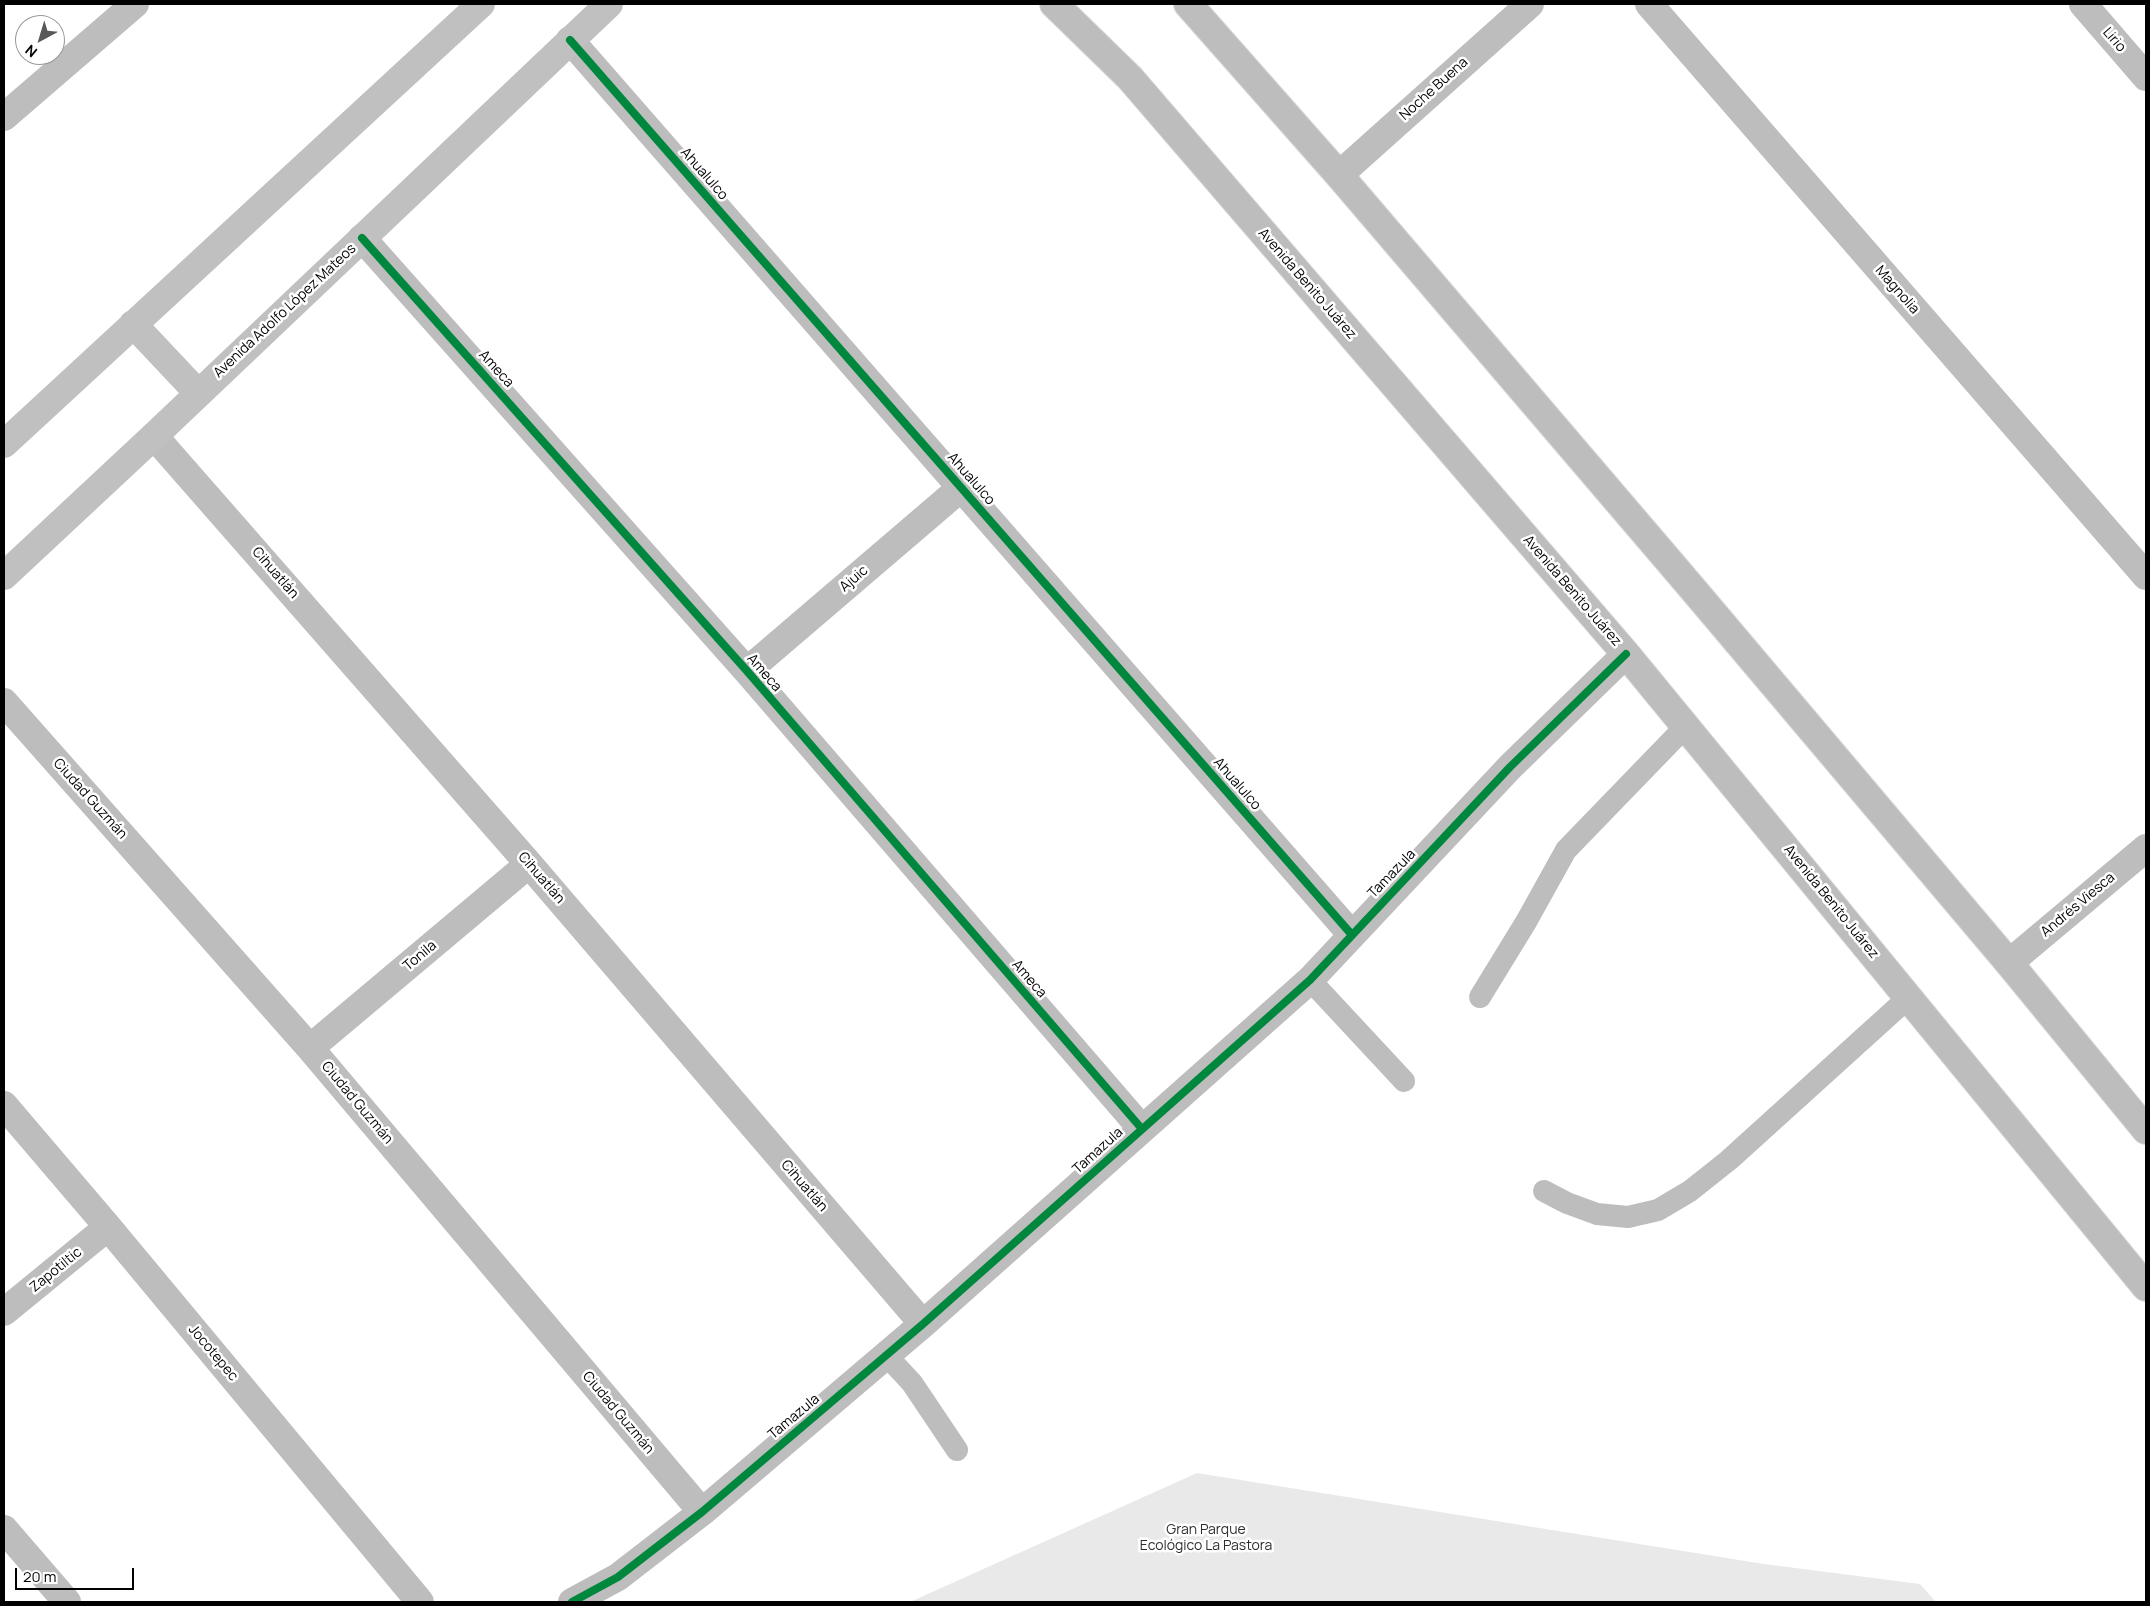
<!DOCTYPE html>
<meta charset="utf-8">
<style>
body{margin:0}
#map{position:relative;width:2150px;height:1606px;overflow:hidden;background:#fff;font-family:Manrope,sans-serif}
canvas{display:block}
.frame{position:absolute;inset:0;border:5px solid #000;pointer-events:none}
.north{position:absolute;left:15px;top:15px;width:50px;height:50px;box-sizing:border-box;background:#fff;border:1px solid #999;border-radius:50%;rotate:219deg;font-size:14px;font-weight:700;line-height:20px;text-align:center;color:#000}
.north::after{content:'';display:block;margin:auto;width:18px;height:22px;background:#595959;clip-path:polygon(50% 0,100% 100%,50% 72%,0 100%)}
.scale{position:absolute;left:15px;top:1568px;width:119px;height:22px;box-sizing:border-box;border:2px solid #000;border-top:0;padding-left:6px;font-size:15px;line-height:18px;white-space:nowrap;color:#000;-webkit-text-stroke:4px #fff;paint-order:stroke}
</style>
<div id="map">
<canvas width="2150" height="1606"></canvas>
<div class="frame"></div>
<div class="north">N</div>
<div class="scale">20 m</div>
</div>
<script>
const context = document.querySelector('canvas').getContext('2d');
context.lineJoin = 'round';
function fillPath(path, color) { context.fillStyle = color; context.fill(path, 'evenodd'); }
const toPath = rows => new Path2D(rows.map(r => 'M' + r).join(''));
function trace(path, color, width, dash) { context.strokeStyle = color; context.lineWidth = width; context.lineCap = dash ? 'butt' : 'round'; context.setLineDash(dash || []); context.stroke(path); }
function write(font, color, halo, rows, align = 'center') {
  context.font = font + ' Manrope,sans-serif'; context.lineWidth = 5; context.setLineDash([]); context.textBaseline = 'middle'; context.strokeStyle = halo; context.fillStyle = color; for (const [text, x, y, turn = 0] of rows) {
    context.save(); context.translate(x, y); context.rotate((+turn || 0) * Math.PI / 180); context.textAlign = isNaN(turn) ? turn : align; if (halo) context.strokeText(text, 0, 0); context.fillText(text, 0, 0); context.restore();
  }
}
const green = toPath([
 [1197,1473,1764,1564,1920,1584,1936,1602,910,1602]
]);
const service = toPath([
 [1310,980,1404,1081],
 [1480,997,1526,922,1566,850,1686,726],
 [1544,1191,1567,1203,1597,1214,1628,1217,1658,1210,1690,1191,1729,1160,1909,997],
 [886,1355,912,1383,957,1450]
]);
const minor = toPath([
 [1649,4,2146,576],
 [2083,4,2146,77],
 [570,40,1352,935],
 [4,117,135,4],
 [1339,175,1530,4],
 [362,238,747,671,1142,1129],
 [154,436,529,864,923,1324],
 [747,671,962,487],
 [4,702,310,1048,702,1512],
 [2009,963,2146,848],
 [310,1048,529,864],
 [4,1105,108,1227,420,1602],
 [4,1312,108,1227],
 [4,1529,67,1602],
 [572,1602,618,1577,702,1512,923,1324,1310,980,1510,767,1626,654]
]);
const secondary = toPath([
 [133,324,198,393],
 [4,444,481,4],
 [4,576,154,436,609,4]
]);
const primary = toPath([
 [1054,4,1130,78,1626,654,2146,1287],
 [1188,4,1339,175,1692,588,2009,963,2146,1130]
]);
const cycleway = toPath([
 [570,40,1352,935],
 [362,238,747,671,1142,1129],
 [572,1602,618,1577,702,1512,923,1324,1310,980,1510,767,1626,654]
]);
const streetNames = [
 ["Lirio",2114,40,49],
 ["Noche Buena",1434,89,-42],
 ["Ahualulco",704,174,49],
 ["Avenida Benito Juárez",1307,284,49],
 ["Magnolia",1897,290,49],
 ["Avenida Adolfo López Mateos",285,311,-43],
 ["Ameca",496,369,48],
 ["Ahualulco",971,479,49],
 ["Cihuatlán",275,573,49],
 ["Ajuic",854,579,-41],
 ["Avenida Benito Juárez",1572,591,49],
 ["Ameca",764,673,49],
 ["Ahualulco",1237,784,49],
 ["Ciudad Guzmán",90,799,48],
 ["Tamazula",1392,874,-46],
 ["Cihuatlán",541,878,49],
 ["Avenida Benito Juárez",1831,902,51],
 ["Andrés Viesca",2078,905,-40],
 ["Tonila",420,956,-40],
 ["Ameca",1029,979,49],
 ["Ciudad Guzmán",357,1103,50],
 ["Tamazula",1098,1151,-42],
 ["Cihuatlán",804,1186,49],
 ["Zapotiltic",56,1270,-39],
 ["Jocotepec",213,1353,50],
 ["Ciudad Guzmán",618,1413,50],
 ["Tamazula",794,1417,-40]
];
const parkNames = [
 ["Gran Parque",1206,1530],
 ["Ecológico La Pastora",1206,1546]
];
fillPath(green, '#e9e9e9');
trace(primary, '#dbdbdb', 30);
trace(service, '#bdbdbd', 22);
trace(minor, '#bdbdbd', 28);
trace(secondary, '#c0c0c0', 28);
trace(primary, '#bdbdbd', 28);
trace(cycleway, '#00873e', 8);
write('14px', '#000', '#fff', streetNames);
write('14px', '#2e2e2e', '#fff', parkNames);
</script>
